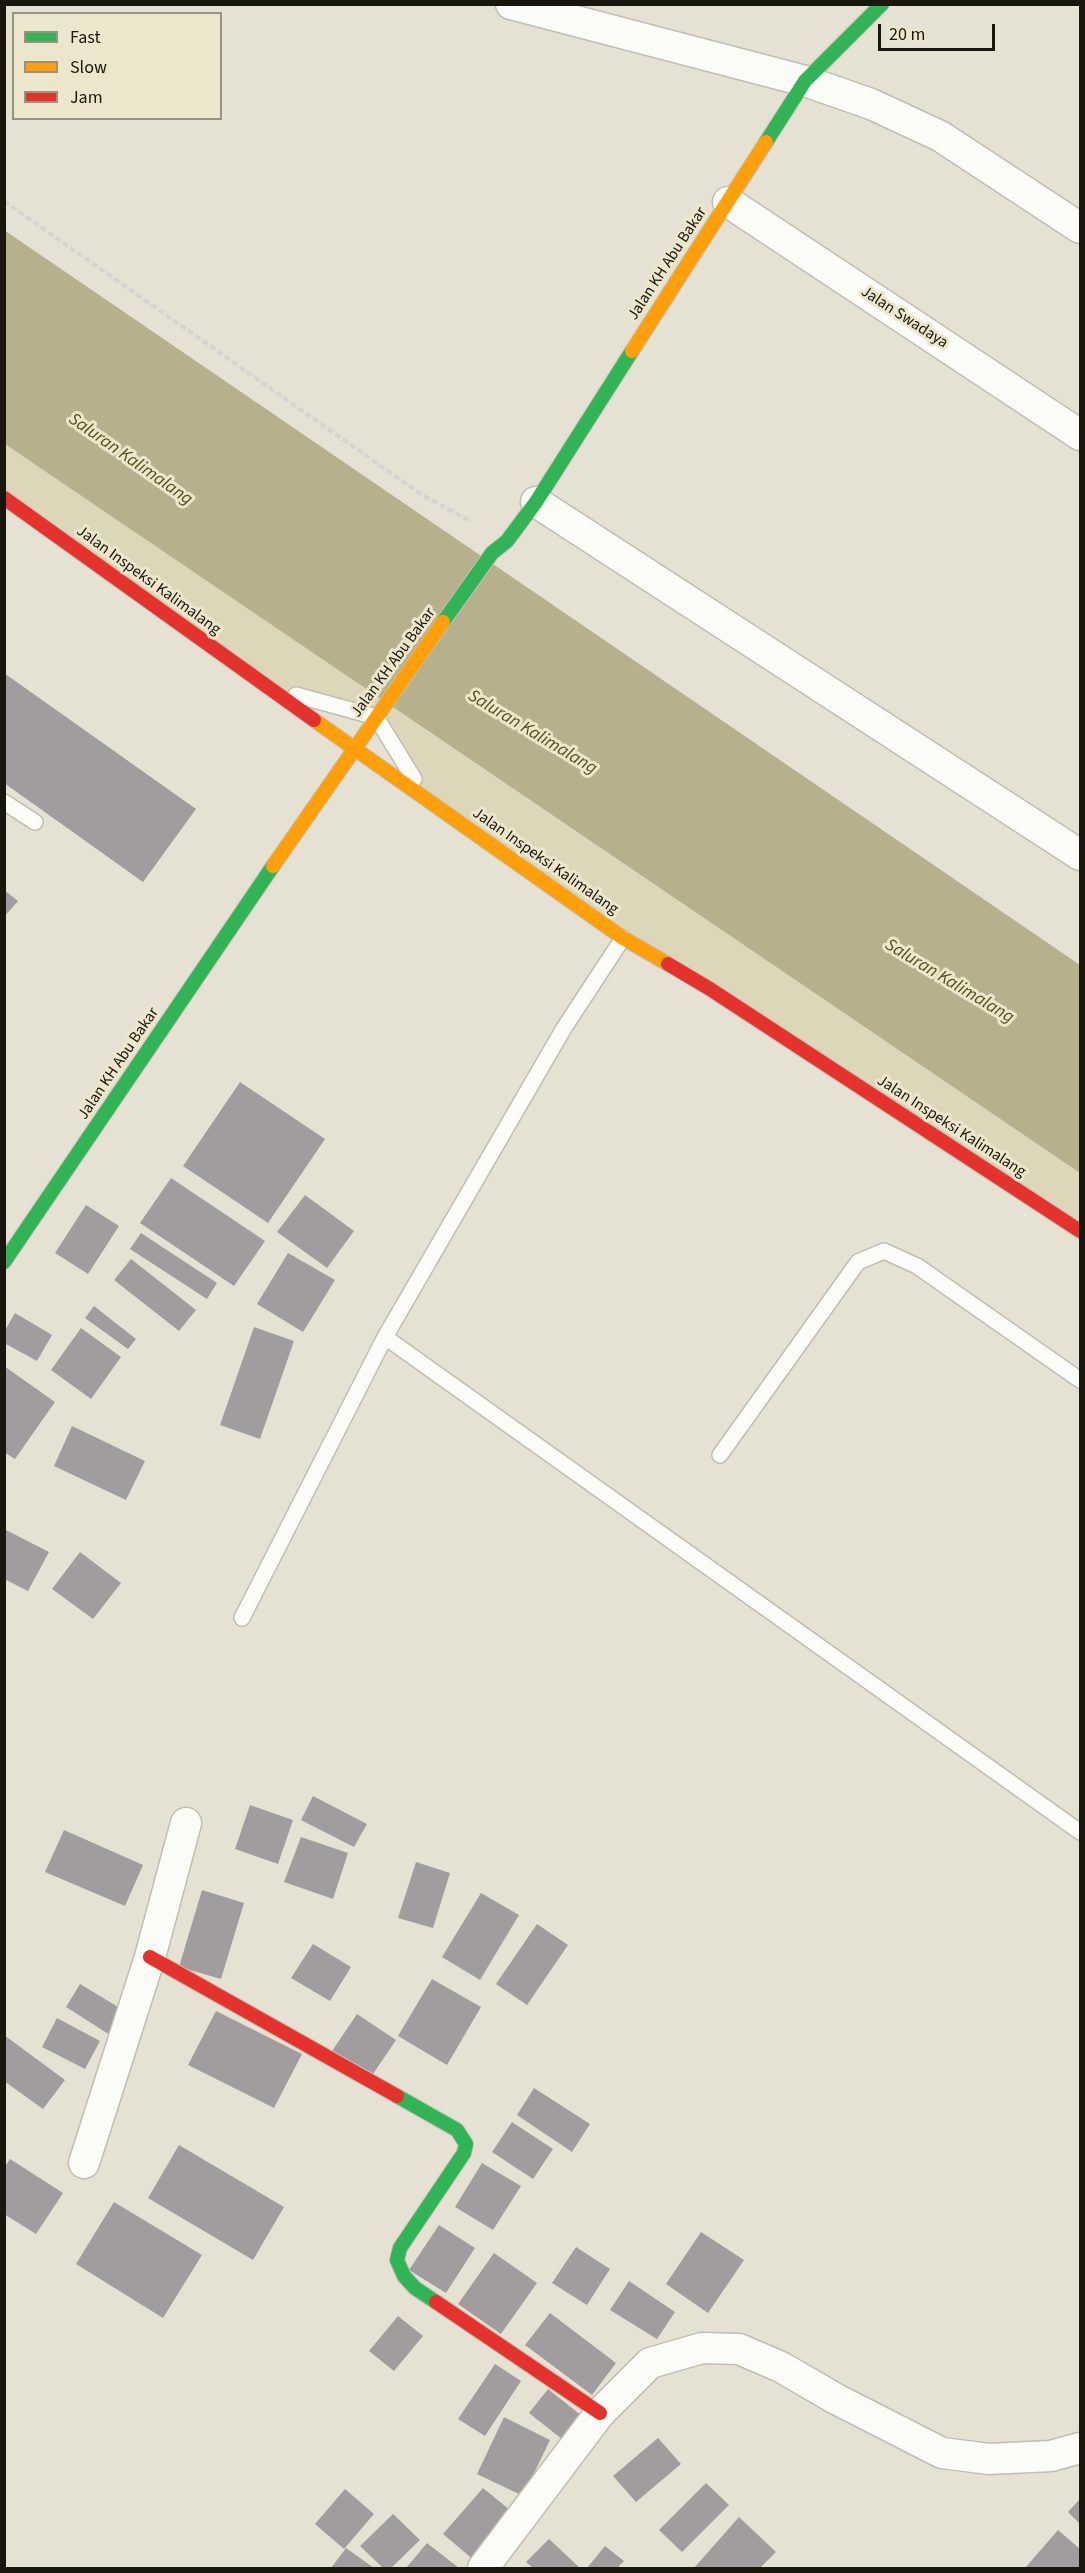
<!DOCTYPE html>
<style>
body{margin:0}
#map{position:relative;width:1085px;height:2573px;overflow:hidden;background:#e5e2d3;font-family:"Source Sans 3",sans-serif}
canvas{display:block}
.frame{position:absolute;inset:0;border:6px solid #18160d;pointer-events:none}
.legend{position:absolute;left:12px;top:12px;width:210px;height:108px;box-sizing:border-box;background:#ece7cc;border:2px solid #979380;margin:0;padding:8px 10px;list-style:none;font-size:18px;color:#18160d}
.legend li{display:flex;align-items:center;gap:12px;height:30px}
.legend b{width:30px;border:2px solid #979380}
.scale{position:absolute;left:878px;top:24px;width:117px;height:27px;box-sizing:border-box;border:3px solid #18160d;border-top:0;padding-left:8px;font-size:18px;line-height:21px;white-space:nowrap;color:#18160d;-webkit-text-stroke:4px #ece7cc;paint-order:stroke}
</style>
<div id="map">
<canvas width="1085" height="2573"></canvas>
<div class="frame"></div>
<ul class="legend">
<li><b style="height:8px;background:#30b455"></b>Fast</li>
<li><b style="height:8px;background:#ff9f0a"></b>Slow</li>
<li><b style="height:8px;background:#e5322d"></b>Jam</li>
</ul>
<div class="scale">20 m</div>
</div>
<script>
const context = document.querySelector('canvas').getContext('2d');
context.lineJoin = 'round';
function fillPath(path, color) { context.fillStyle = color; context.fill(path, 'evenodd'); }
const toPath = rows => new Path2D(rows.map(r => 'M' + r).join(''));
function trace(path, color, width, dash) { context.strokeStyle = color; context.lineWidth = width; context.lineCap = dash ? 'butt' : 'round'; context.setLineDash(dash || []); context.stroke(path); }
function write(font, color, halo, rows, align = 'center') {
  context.font = font + ' "Source Sans 3",sans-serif'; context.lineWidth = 6; context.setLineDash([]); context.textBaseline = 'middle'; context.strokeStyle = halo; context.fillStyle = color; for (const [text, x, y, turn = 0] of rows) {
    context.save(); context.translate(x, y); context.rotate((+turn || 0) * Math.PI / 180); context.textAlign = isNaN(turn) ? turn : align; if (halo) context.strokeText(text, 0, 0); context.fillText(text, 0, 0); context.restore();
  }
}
const green = toPath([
 [5,440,386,703,1080,1173,1080,1231,425,797,376,717,267,688,5,498]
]);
const water = toPath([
 [4,230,1080,965,1080,1173,5,444]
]);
const building = toPath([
 [4,673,196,809,143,882,4,783],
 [4,890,18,901,4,917],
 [240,1082,325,1139,268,1223,183,1166],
 [171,1178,265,1241,234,1286,140,1223],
 [305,1195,354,1231,327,1268,277,1232],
 [86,1205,119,1226,88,1274,55,1253],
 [141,1233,217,1283,207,1299,130,1249],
 [288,1253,335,1280,303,1332,257,1304],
 [131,1259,196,1310,179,1331,114,1280],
 [94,1306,136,1339,128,1349,85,1318],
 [15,1313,52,1335,37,1361,4,1343,4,1332],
 [254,1327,294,1341,260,1439,220,1425],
 [81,1328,121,1357,91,1399,51,1370],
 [4,1366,55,1402,15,1459,4,1452],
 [72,1426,145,1461,126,1500,54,1466],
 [4,1529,49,1552,28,1591,4,1579],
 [80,1552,121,1583,93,1619,52,1589],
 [313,1796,367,1824,354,1847,301,1820],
 [250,1805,293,1820,278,1864,235,1849],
 [64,1830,143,1865,125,1906,45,1872],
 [301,1837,348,1853,333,1899,284,1882],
 [416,1862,450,1873,433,1928,398,1918],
 [202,1890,244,1903,221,1979,179,1967],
 [481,1893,519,1915,480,1980,442,1957],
 [537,1924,568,1945,527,2005,496,1984],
 [313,1944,351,1967,330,2001,291,1978],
 [432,1979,481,2007,447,2065,398,2036],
 [80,1984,125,2011,110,2035,66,2007],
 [216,2011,302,2054,274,2108,188,2065],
 [357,2014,396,2040,371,2077,332,2051],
 [57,2018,100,2041,85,2069,42,2047],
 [4,2035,65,2080,43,2109,4,2081],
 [534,2088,590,2124,572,2152,517,2115],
 [512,2122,553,2149,533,2179,492,2152],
 [179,2145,284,2207,253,2260,148,2198],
 [10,2159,63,2193,36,2234,4,2214,4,2168],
 [482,2163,521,2186,493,2230,455,2207],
 [114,2202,202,2255,163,2318,76,2264],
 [439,2225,475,2248,446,2293,409,2270],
 [701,2232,744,2260,708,2313,666,2284],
 [576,2247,610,2269,587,2305,552,2283],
 [494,2253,537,2283,501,2334,458,2304],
 [629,2281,675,2312,657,2339,610,2310],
 [550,2313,616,2363,592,2395,525,2345],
 [398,2316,423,2336,394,2371,369,2351],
 [495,2364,521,2381,485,2436,458,2419],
 [548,2389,587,2420,568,2444,529,2413],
 [504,2417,550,2440,523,2496,477,2474],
 [658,2438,681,2464,636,2502,613,2476],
 [706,2483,729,2505,682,2552,659,2530],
 [483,2488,516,2515,475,2561,443,2534],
 [345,2489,374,2514,344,2549,315,2524],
 [1080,2499,1080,2524,1068,2512],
 [393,2514,420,2540,391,2568,383,2568,360,2546],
 [739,2517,776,2552,760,2568,694,2568],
 [1058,2530,1080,2549,1080,2568,1025,2568],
 [549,2539,580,2568,533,2568,526,2562],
 [427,2543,459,2568,406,2568],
 [605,2546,624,2561,617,2568,587,2568],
 [346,2548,374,2568,331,2568]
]);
const path = toPath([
 [4,201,422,495,472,522]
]);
const lane = toPath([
 [296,695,376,717,414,779],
 [4,802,35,822],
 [385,1337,1080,1832],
 [720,1455,858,1262,884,1251,917,1266,1080,1380],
 [242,1618,385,1337,564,1028,623,938]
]);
const street = toPath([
 [511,4,805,81,871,104,940,136,1080,228],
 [728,202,1080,435],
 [536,502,1080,855],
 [84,2163,150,1957,186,1823],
 [483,2568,600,2413,650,2363,702,2348,739,2349,781,2367,836,2399,942,2453,989,2459,1051,2456,1080,2448]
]);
const fast = toPath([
 [766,142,805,81,882,4],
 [443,622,492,553,507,541,536,502,632,351],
 [4,1262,273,866],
 [397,2096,457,2130,466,2144,464,2153,400,2248,397,2260,404,2276,415,2288,436,2302]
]);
const slow = toPath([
 [632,351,766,142],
 [314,720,623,938,668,964],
 [273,866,443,622]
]);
const jam = toPath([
 [4,498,314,720],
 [668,964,710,989,1080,1231],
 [150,1957,397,2096],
 [436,2302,600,2413]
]);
const streetNames = [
 ["Jalan KH Abu Bakar",668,264,-57],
 ["Jalan Swadaya",904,318,33],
 ["Jalan Inspeksi Kalimalang",148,581,36],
 ["Jalan KH Abu Bakar",394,663,-54],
 ["Jalan Inspeksi Kalimalang",545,862,35],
 ["Jalan KH Abu Bakar",119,1064,-56],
 ["Jalan Inspeksi Kalimalang",951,1127,33]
];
const waterNames = [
 ["Saluran Kalimalang",130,460,35],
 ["Saluran Kalimalang",532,733,31],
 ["Saluran Kalimalang",949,982,31]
];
fillPath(green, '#ddd7b9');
fillPath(water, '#b6b08c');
fillPath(building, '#a19d9e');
trace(lane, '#c0beb2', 18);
trace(street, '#c0beb2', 33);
trace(fast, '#c0beb2', 16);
trace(slow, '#c0beb2', 16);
trace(jam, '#c0beb2', 16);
trace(path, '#d6d4d0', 4, [6, 3]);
trace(lane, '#fbfbf8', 15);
trace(street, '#fbfbf8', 30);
trace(fast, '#30b455', 14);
trace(slow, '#ff9f0a', 14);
trace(jam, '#e5322d', 14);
write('16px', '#18160d', '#ece7cc', streetNames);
write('italic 18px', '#584e19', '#ece7cc', waterNames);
</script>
